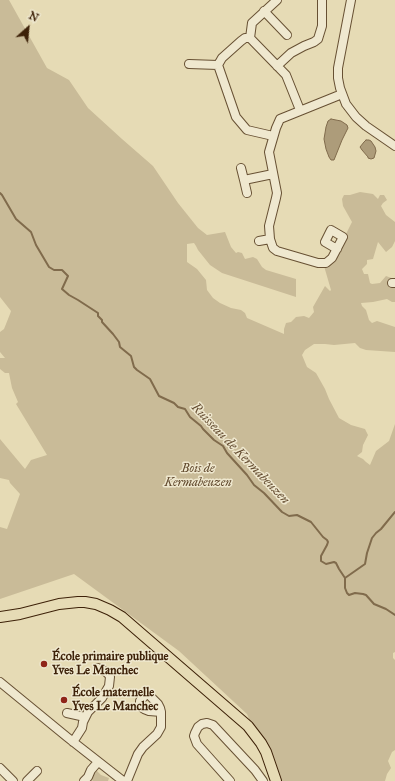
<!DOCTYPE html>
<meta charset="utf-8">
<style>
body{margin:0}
#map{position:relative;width:395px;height:781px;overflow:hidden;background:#e6dbb5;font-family:"IM FELL Great Primer",serif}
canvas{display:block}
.north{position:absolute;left:8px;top:8px;width:40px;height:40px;-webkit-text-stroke:3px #efe8cf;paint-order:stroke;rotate:27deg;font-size:11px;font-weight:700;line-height:16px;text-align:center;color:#3d2108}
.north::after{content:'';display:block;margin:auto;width:14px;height:18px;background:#3d2108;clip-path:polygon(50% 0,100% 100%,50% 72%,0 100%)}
</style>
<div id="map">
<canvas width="395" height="781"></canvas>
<div class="north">N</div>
</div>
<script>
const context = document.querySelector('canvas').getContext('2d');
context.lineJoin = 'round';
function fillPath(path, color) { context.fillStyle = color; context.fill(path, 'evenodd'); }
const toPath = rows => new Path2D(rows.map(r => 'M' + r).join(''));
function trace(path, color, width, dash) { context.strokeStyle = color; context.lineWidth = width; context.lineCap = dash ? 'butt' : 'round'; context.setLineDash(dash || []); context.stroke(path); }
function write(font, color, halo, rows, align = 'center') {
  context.font = font + ' "IM FELL Great Primer",serif'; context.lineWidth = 3; context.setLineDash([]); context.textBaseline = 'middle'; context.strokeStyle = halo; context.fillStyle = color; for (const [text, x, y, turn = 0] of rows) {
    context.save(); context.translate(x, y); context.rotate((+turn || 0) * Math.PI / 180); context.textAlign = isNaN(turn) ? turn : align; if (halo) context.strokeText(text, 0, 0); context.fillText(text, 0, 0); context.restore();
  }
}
const green = toPath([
 [0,0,9,0,47,68,69,80,88,108,122,139,153,166,178,203,198,228,207,235,225,232,231,247,236,253,238,252,242,253,245,259,253,257,257,259,262,267,266,270,296,279,296,297,222,273,210,265,198,250,196,246,194,243,187,244,187,262,197,269,206,280,207,290,213,298,220,303,231,308,241,310,245,313,247,318,284,334,284,329,286,323,291,322,296,317,304,316,309,318,314,312,313,307,325,286,330,291,331,290,324,266,339,248,352,222,343,206,342,199,344,195,350,195,360,192,373,194,378,199,380,195,384,195,387,200,383,203,381,206,386,215,395,222,395,241,392,247,386,252,378,242,373,259,367,260,367,264,362,269,364,274,368,274,370,283,372,284,380,283,386,276,394,279,395,280,395,302,392,302,387,299,373,302,361,303,362,306,366,310,369,320,372,323,377,321,395,327,395,352,366,350,360,348,355,343,334,345,325,344,314,344,305,350,302,355,307,367,316,373,325,389,329,399,339,418,351,425,365,429,368,435,363,445,362,452,357,456,363,459,366,462,370,465,376,451,389,441,395,424,395,652,393,653,393,658,395,660,395,750,392,752,388,761,391,768,387,774,385,781,275,781,247,714,179,651,74,574,0,599,0,527,7,529,20,494,10,483,9,480,0,478,0,439,25,469,31,460,47,455,16,404,18,402,12,388,9,373,5,373,0,369,0,358,5,358,0,352,0,332,4,329,10,314,11,311,0,297],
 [96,770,101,775,109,778,108,781,92,781,93,780,91,778,92,773]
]);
const water = toPath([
 [331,119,341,121,347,125,348,128,342,140,334,160,331,160,329,157,326,149,324,139,326,127,328,121,331,119],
 [366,140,369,140,371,141,375,147,376,151,374,158,371,159,368,158,368,157,362,150,360,147,364,142,366,140]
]);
const stream = toPath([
 [0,193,2,195,16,219,31,232,36,245,49,267,54,270,62,270,68,276,62,289,69,295,78,300,98,313,98,316,102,320,102,322,113,334,119,342,120,347,131,356,134,367,137,370,150,379,159,396,174,403,178,407,185,409,190,417,201,426,203,429,214,440,223,446,227,453,247,475,254,485,264,493,282,512,289,516,297,515,311,522,323,537,327,540,328,542,327,545,321,556,321,561,326,564,334,562,336,563,339,569,345,578,345,588,347,593,349,595,355,593,363,594,366,595,374,604,386,609,395,615],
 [345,578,365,564,367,553,372,538,376,533,381,529,395,512]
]);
const minor = toPath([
 [351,0,338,68,338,78,340,88,346,104,356,117,366,126,395,146],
 [264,11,287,35],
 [250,38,252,23,277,0],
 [189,64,218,65],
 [277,66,291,53,304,46,314,42,318,39,322,26,322,0],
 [273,136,247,130,236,117,218,65,222,58,241,41,245,38,250,38,286,75,300,110],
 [241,168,244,180],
 [247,193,244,180,273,174],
 [259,241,270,239],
 [337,249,325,242,331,230,343,237,332,258,326,263,318,263,277,251,273,248,270,239,269,226,276,198,277,193,269,152,276,128,280,119,342,94],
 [392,283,395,283],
 [0,682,67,737,123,781],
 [67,713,85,717],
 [73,742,82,728,83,722,88,712,102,698,109,686,110,677,109,675,106,672,98,668],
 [0,768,13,781],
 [27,781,37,771],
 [84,781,88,777,91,770,98,762],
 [127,781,138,754,143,747,157,734,161,727,161,712,160,708,158,704,147,693,140,701,140,706,144,709,149,711,161,712],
 [230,781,197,744,194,736,195,733,198,727,202,724,207,723,213,725,255,770,263,781]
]);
const major = toPath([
 [0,617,20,614,59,604,78,602,85,602,96,604,110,610,122,617,248,726,261,743,266,752,276,781]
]);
const markers = [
 [44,664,4,"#8f2418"],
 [64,700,4,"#8f2418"]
];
const parkNames = [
 ["Bois de",198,469],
 ["Kermabeuzen",198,483]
];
const poiNames = [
 ["École primaire publique",52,657],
 ["Yves Le Manchec",52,671],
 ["École maternelle",72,693],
 ["Yves Le Manchec",72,707]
];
const waterNames = [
 ["Ruisseau de Kermabeuzen",240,454,46]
];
fillPath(green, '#c9bb98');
fillPath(water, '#ad9c7a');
trace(water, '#806b4c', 1);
trace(stream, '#806b4c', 2);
trace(minor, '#675033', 10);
trace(major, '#3d2108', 12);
trace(minor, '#efe8cf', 8);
trace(major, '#e6dbb5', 10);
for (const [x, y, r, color] of markers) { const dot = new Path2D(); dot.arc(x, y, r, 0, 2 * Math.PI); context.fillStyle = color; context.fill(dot); trace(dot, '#efe8cf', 1.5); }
write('italic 12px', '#60482c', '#efe8cf', parkNames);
write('bold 12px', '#3d2108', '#efe8cf', poiNames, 'left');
write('italic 13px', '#644c30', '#efe8cf', waterNames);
</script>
